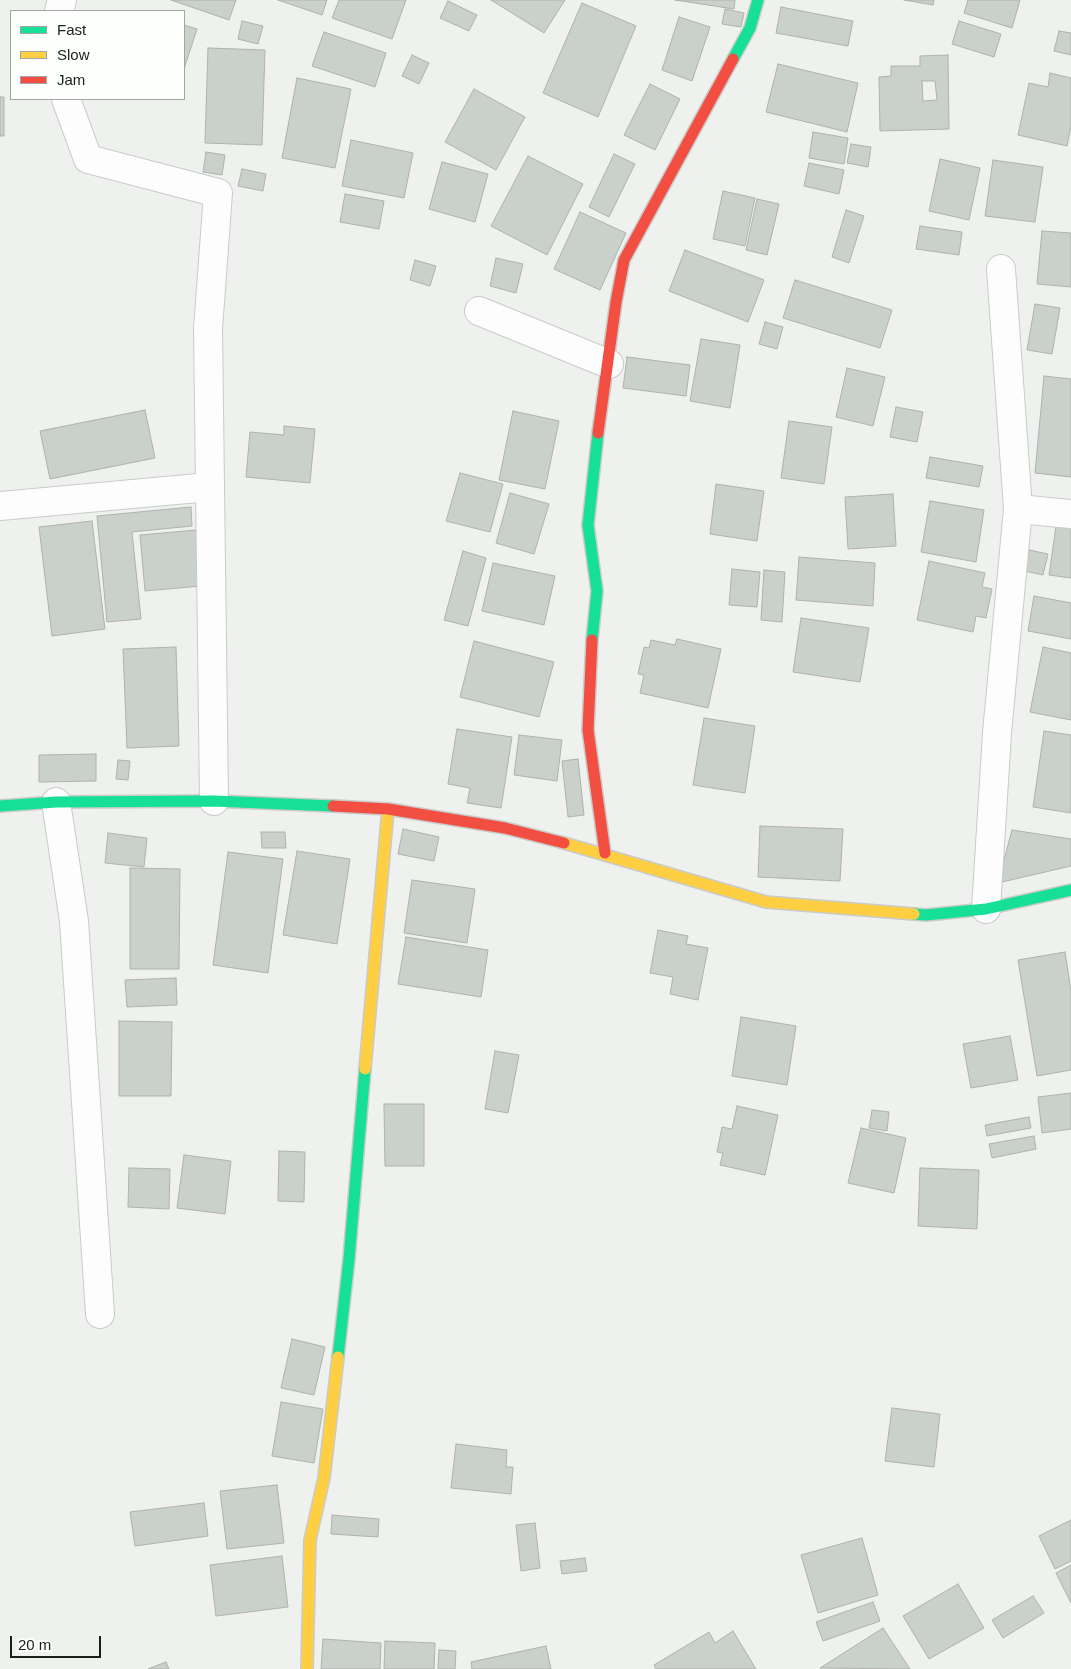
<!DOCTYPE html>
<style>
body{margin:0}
#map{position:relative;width:1071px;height:1669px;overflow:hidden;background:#eef1ee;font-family:Helvetica,sans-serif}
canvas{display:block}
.legend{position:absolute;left:10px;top:10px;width:175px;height:90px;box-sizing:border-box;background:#fcfffc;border:1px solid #a2a5a2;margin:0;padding:6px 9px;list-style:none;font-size:15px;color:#1c1e1c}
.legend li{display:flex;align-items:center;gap:10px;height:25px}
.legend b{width:25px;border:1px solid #a2a5a2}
.scale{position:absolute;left:10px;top:1636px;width:91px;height:22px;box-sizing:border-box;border:2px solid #1c1e1c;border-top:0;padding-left:6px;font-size:15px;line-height:18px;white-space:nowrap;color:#1c1e1c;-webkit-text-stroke:4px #fcfffc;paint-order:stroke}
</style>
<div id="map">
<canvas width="1071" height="1669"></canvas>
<ul class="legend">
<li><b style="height:6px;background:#16e098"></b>Fast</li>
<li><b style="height:6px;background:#ffcf43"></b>Slow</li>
<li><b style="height:6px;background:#f24e42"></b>Jam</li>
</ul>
<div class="scale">20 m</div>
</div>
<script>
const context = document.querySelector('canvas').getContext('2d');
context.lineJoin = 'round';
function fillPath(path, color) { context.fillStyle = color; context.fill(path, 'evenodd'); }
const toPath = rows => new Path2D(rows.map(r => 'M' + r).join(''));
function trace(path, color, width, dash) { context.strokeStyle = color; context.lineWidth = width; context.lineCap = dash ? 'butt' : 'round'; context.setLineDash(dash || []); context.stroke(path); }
const building = toPath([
 [171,0,236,0,229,20,171,0],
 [278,0,327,0,322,15,278,0],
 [339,0,406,0,392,39,332,18,339,0],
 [491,0,565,0,544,33,491,0],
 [675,0,735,0,734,9,675,0],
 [904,0,934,0,933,5,904,0],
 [968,0,1020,0,1012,28,964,13,968,0],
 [448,1,477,15,469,31,440,18,448,1],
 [582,3,636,26,598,117,543,93,582,3],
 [781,7,853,21,848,46,776,33,781,7],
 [725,9,744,13,741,27,722,24,725,9],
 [679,17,710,27,692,81,662,70,679,17],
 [242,21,263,26,258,44,238,39,242,21],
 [959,21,1001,34,994,57,952,44,959,21],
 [184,25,197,29,184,69,184,25],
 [1059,31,1071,33,1071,55,1054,51,1059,31],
 [324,32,386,53,375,87,312,66,324,32],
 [208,48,265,50,262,145,205,143,208,48],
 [412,55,429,63,419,84,402,76,412,55],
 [948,55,949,129,880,131,879,77,891,76,891,66,920,66,920,56,948,55],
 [922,81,935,81,937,100,923,101,922,81],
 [778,64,858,83,847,132,766,112,778,64],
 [1050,73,1071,78,1071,126,1067,146,1018,135,1029,83,1048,87,1050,73],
 [297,78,351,89,335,168,282,158,297,78],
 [650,84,680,99,655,150,624,135,650,84],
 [474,89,525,117,496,170,445,142,474,89],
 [0,97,4,97,4,136,0,136,0,97],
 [813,132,848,138,844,164,809,158,813,132],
 [351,140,413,153,404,198,342,186,351,140],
 [851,144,871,147,868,167,847,163,851,144],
 [206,152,225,155,222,175,203,172,206,152],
 [614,154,635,164,609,217,589,207,614,154],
 [528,156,583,184,547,255,491,226,528,156],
 [940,159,980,168,969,220,929,211,940,159],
 [993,160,1043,167,1035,222,985,216,993,160],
 [442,162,488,174,475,222,429,209,442,162],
 [809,163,844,170,839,194,804,186,809,163],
 [242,169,266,174,263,191,238,186,242,169],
 [723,191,755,198,745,246,713,239,723,191],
 [345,194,384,201,379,229,340,222,345,194],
 [757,199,779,204,767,255,746,250,757,199],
 [846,210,864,216,849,263,832,257,846,210],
 [580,212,626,233,600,290,554,269,580,212],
 [920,226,962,232,959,255,916,249,920,226],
 [1042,231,1071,233,1071,287,1037,284,1042,231],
 [685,250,764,280,748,322,669,291,685,250],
 [496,258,523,264,516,293,490,286,496,258],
 [415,260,436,266,430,286,410,280,415,260],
 [795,280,892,310,880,348,783,318,795,280],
 [1035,304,1060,308,1052,354,1027,350,1035,304],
 [765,322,783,327,777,349,759,344,765,322],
 [701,339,740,345,730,408,690,401,701,339],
 [627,357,690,365,686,396,623,388,627,357],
 [847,368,885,377,873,426,836,417,847,368],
 [1044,376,1071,379,1071,477,1035,473,1044,376],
 [896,407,923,412,917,442,890,437,896,407],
 [145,410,155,458,50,479,40,431,145,410],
 [513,411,559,421,545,489,499,480,513,411],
 [789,421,832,427,824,484,781,478,789,421],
 [284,426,315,429,310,483,246,477,250,432,284,435,284,426],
 [930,457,983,466,979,487,926,478,930,457],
 [460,473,503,484,490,532,446,521,460,473],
 [716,484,764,491,757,541,710,534,716,484],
 [510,493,549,504,534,554,496,543,510,493],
 [893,494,896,546,848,549,845,497,893,494],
 [930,501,984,510,976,562,921,552,930,501],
 [191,507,192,526,132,532,141,619,107,622,97,516,191,507],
 [92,521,105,629,52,636,39,527,92,521],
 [1056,526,1071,528,1071,578,1049,575,1056,526],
 [196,530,201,586,145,591,140,535,196,530],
 [1029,550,1048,554,1043,575,1024,571,1029,550],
 [463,551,486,558,468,626,444,620,463,551],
 [799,557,875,563,873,606,796,600,799,557],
 [929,561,985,573,982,587,992,589,986,618,976,616,973,632,917,620,929,561],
 [493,563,555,576,544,625,482,611,493,563],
 [732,569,760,572,757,607,729,605,732,569],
 [764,570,785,572,782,622,761,620,764,570],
 [1034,596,1071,603,1071,639,1028,631,1034,596],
 [801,618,869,628,860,682,793,672,801,618],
 [677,639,721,649,708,708,640,693,644,675,638,674,644,647,649,648,651,640,675,645,677,639],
 [474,641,554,662,539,717,460,697,474,641],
 [176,647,179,746,127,748,123,649,176,647],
 [1043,647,1071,653,1071,720,1030,712,1043,647],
 [704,718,755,726,745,793,693,785,704,718],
 [457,729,512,737,501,808,467,803,470,788,448,784,457,729],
 [1044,731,1071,735,1071,813,1033,807,1044,731],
 [519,735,562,740,557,781,514,775,519,735],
 [96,754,96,781,39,782,39,755,96,754],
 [578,759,584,815,568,817,562,761,578,759],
 [118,760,130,761,128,780,116,779,118,760],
 [760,826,843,829,840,881,758,877,760,826],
 [403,829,439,837,434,861,398,854,403,829],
 [1012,830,1071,839,1071,866,1002,882,1003,872,1001,871,1012,830],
 [261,832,285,832,286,848,262,848,261,832],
 [108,833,147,838,144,867,105,863,108,833],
 [297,851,350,859,337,944,283,935,297,851],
 [228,852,283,859,268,973,213,965,228,852],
 [130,868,180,869,179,969,130,969,130,868],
 [412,880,475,889,467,943,404,933,412,880],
 [658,930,688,936,686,944,708,948,698,1000,670,994,673,977,650,973,658,930],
 [406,937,488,950,481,997,398,984,406,937],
 [1065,952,1071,991,1071,1070,1037,1076,1018,960,1065,952],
 [176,978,177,1005,127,1007,125,980,176,978],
 [741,1017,796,1026,787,1085,732,1076,741,1017],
 [119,1021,172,1022,171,1096,119,1096,119,1021],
 [1010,1036,1018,1080,971,1088,963,1044,1010,1036],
 [495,1051,519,1055,508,1113,485,1109,495,1051],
 [1071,1093,1071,1129,1042,1133,1038,1097,1071,1093],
 [384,1104,424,1104,424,1166,385,1166,384,1104],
 [737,1106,778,1115,765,1175,720,1165,723,1153,717,1152,722,1127,732,1129,737,1106],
 [872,1110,889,1112,887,1131,869,1128,872,1110],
 [1029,1117,1031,1128,987,1136,985,1125,1029,1117],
 [861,1128,906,1138,894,1193,848,1183,861,1128],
 [1034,1136,1036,1149,992,1158,989,1144,1034,1136],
 [279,1151,305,1152,304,1202,278,1201,279,1151],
 [184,1155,231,1161,225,1214,177,1208,184,1155],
 [129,1168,170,1169,169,1209,128,1207,129,1168],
 [920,1168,979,1170,977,1229,918,1226,920,1168],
 [292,1339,325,1347,314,1395,281,1388,292,1339],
 [281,1402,323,1409,314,1463,272,1456,281,1402],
 [892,1408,940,1414,934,1467,885,1461,892,1408],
 [456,1444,507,1450,506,1467,513,1467,511,1494,451,1488,456,1444],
 [277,1485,284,1543,227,1549,220,1491,277,1485],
 [204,1503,208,1536,135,1546,130,1512,204,1503],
 [332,1515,379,1519,378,1537,331,1534,332,1515],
 [1071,1520,1071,1561,1055,1569,1039,1536,1071,1520],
 [535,1523,540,1568,521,1571,516,1525,535,1523],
 [862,1538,878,1595,818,1613,801,1555,862,1538],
 [282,1556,288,1607,216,1616,210,1565,282,1556],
 [585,1558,587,1571,562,1574,560,1561,585,1558],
 [1071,1565,1071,1603,1056,1573,1071,1565],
 [958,1584,984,1628,929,1659,903,1616,958,1584],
 [1033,1596,1044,1613,1003,1638,992,1620,1033,1596],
 [873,1602,880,1621,823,1641,816,1622,873,1602],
 [883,1628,910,1669,820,1668,883,1628],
 [733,1631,756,1669,656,1669,654,1665,709,1632,715,1643,733,1631],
 [323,1639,381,1643,380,1669,321,1669,323,1639],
 [385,1641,435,1643,434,1669,384,1669,385,1641],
 [546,1646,551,1669,472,1669,471,1662,546,1646],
 [439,1650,456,1651,455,1669,438,1669,439,1650],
 [166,1662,169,1669,148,1669,166,1662]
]);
const street = toPath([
 [59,11,62,0],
 [66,99,88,159,218,193,208,329,214,801],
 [479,311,609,364],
 [0,506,209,487],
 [1018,509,1071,514],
 [56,802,74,921,100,1314],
 [986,909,997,733,1018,509,1001,269]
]);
const fast = toPath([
 [733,59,750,28,758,0],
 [592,640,597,591,588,525,598,433],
 [0,806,56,802,214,801,333,806],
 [914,914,926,915,986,909,1071,890],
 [338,1357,349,1259,365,1069]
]);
const slow = toPath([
 [564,843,766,902,914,914],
 [365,1069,388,809],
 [307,1669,310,1540,324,1478,338,1357]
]);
const jam = toPath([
 [598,433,616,302,624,260,733,59],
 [592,640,588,730,605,853],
 [333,806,388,809,505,828,564,843]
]);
fillPath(building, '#c9d1ca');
trace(building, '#afb1af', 1);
trace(street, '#c9cbc9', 30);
trace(fast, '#c9cbc9', 14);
trace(slow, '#c9cbc9', 14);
trace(jam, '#c9cbc9', 14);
trace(street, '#fcfdfc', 28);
trace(fast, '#16e098', 11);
trace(slow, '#ffcf43', 11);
trace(jam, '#f24e42', 11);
</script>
